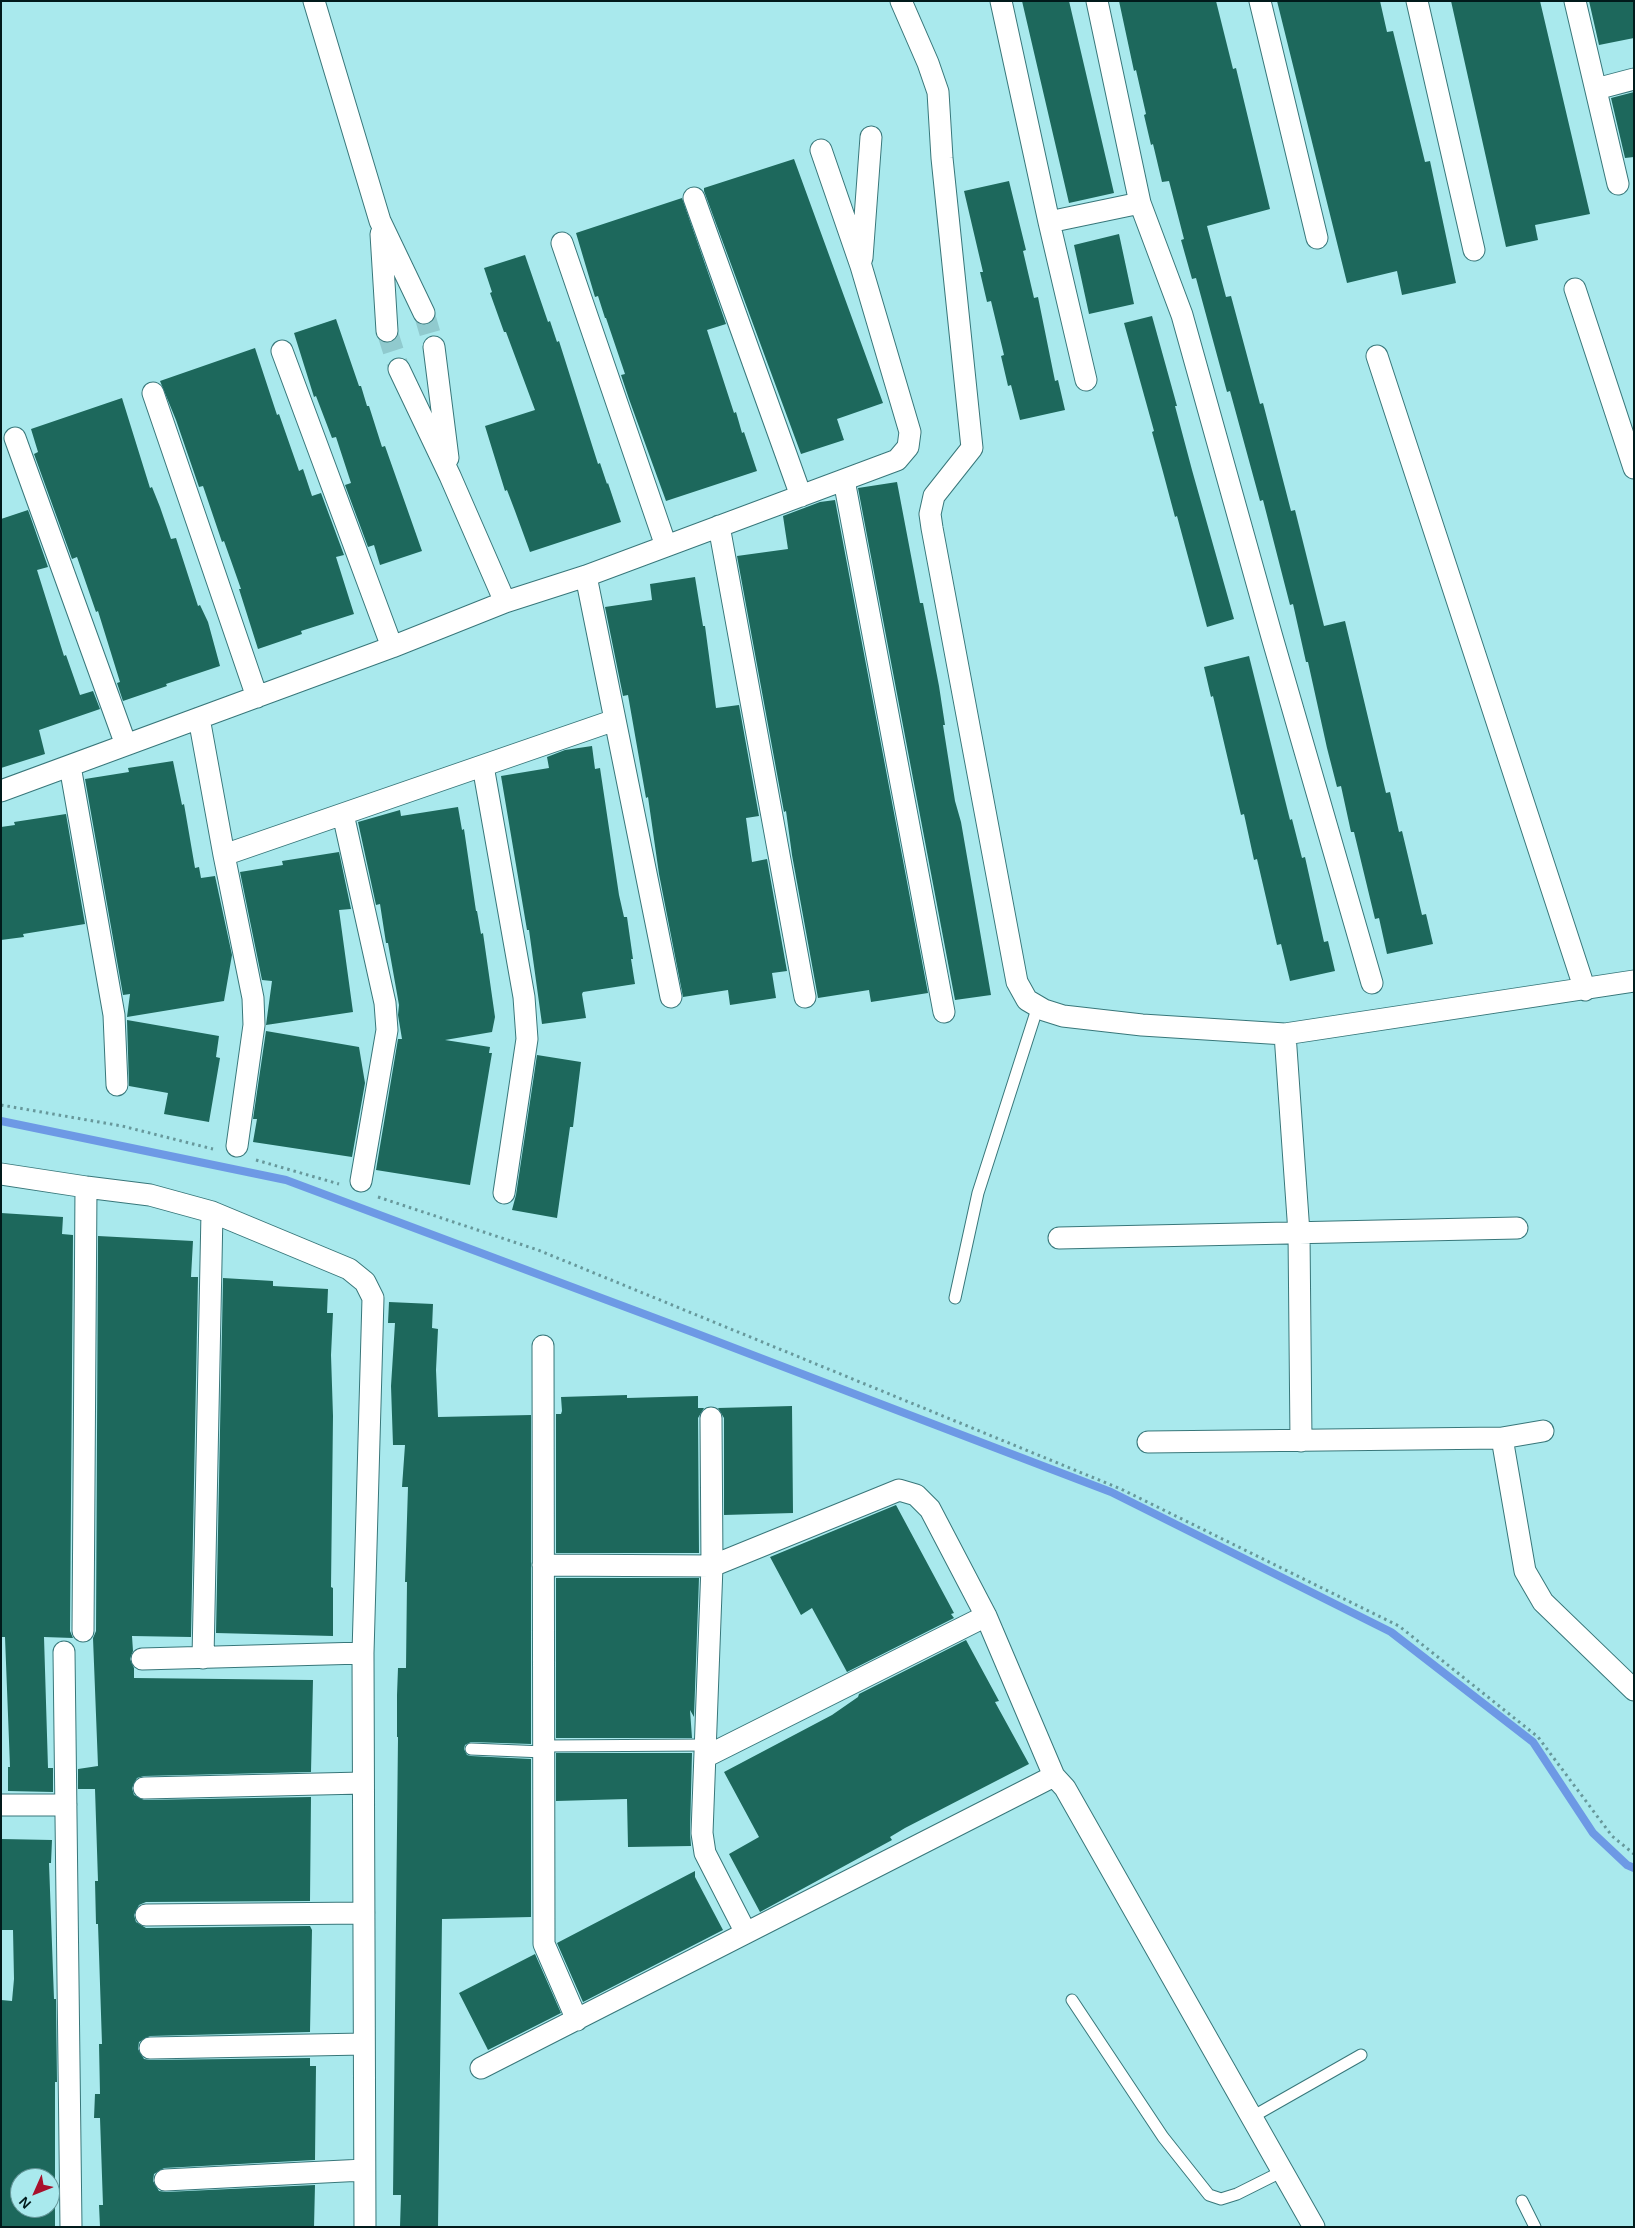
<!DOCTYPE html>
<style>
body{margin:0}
#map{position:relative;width:1635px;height:2228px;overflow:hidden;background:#a9e9ed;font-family:Arial,sans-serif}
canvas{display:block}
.frame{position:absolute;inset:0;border:2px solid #011a1b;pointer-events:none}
.north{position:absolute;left:10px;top:2168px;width:50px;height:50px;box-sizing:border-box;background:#a9e9ed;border:1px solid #669699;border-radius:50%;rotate:226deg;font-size:14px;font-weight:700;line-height:20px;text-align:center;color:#011a1b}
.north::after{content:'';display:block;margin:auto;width:18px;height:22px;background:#a8102b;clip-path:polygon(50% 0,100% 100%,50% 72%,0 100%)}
</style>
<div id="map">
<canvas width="1635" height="2228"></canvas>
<div class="frame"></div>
<div class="north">N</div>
</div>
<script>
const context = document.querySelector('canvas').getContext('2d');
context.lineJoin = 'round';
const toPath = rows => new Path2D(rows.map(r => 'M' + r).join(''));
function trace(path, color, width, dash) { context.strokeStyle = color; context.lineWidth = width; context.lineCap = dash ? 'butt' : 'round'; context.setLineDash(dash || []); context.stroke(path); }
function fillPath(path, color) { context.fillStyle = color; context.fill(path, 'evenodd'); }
const stream = toPath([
 [1,1121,286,1180,695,1333,1111,1492,1391,1632,1533,1742,1593,1833,1627,1865,1634,1868]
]);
const building = toPath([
 [1022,1,1069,1,1114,193,1069,203],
 [1119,1,1216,1,1233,69,1236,68,1270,209,1207,226,1226,297,1231,296,1260,404,1263,403,1291,511,1295,510,1324,626,1345,621,1386,793,1390,792,1399,832,1402,831,1422,915,1426,914,1433,944,1387,954,1379,918,1375,919,1354,832,1351,832,1341,786,1337,787,1327,748,1308,662,1306,662,1293,604,1290,605,1263,500,1260,501,1230,391,1227,392,1196,278,1192,279,1181,240,1184,239,1169,181,1162,182,1153,144,1151,145,1144,115,1146,114,1136,70,1134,71],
 [1277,1,1380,1,1387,32,1393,31,1425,162,1430,161,1456,283,1402,295,1397,271,1347,283],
 [1451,1,1540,1,1590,214,1535,225,1538,240,1506,247],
 [1589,1,1634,1,1634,38,1599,45],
 [1634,92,1634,157,1625,158,1611,98],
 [794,159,883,403,837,419,844,440,801,454,704,191,704,188],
 [1009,181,1026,250,1023,251,1034,298,1038,297,1055,381,1058,380,1065,410,1020,420,1011,385,1008,386,1001,356,1004,355,991,301,987,302,980,272,983,272,964,191],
 [682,198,726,324,707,330,734,413,736,412,742,433,744,432,757,471,666,501,629,399,621,375,625,374,606,318,605,318,598,296,595,297,576,233],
 [1119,234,1134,304,1089,314,1074,245],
 [525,255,548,322,550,321,557,342,559,341,598,464,600,463,607,484,608,483,621,522,530,552,515,511,507,490,505,491,485,426,535,410,506,332,504,332,490,293,492,292,484,268],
 [1152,316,1177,406,1175,406,1192,470,1234,619,1207,627,1177,516,1175,517,1163,472,1152,432,1154,431,1124,323],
 [336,319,359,386,361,386,367,406,369,406,382,447,385,446,422,551,380,565,374,545,368,547,345,485,351,483,336,437,332,438,316,396,314,397,294,333],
 [255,348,277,415,279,414,299,471,303,469,312,496,321,493,344,555,336,557,354,614,301,631,302,634,258,649,239,589,241,589,224,541,222,542,203,486,199,487,176,420,160,381],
 [122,398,150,488,152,487,160,507,171,539,176,538,198,606,200,605,208,622,220,666,166,684,167,686,123,701,117,683,120,682,98,611,96,612,77,557,72,559,34,454,38,452,31,429],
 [897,482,920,603,923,603,939,686,945,725,943,725,955,801,961,822,991,995,955,1000,858,488],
 [835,500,928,993,871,1002,869,990,818,998,792,855,786,811,784,812,737,556,788,549,783,516,820,502],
 [28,510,48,567,37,570,64,656,66,655,80,695,93,691,100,709,39,730,45,754,1,768,1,519],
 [695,577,703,626,705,626,716,708,739,705,759,816,746,818,752,862,767,859,787,971,772,973,776,998,730,1005,728,990,683,997,659,874,648,797,646,798,642,775,628,695,623,696,605,607,652,600,650,584],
 [1249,656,1290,820,1292,819,1302,858,1305,857,1324,942,1328,941,1335,971,1290,981,1281,944,1277,945,1257,859,1254,860,1244,814,1241,815,1213,696,1211,697,1204,667],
 [592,746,595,769,600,768,619,895,624,917,627,917,633,959,631,959,635,984,583,992,582,994,586,1018,542,1024,529,930,527,930,501,776,549,768,547,757,565,750],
 [173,761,182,805,184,804,195,868,199,867,201,878,215,876,232,955,224,1001,127,1017,130,994,123,995,85,779,129,772,128,768],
 [458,807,462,830,464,829,476,911,477,911,481,934,483,933,495,1017,492,1032,445,1040,490,1047,489,1053,492,1053,470,1185,376,1170,398,1039,402,1039,398,1015,399,1005,388,943,386,943,380,904,376,905,358,822,400,810,401,816],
 [66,814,85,924,23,934,24,937,1,940,1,827,15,825,14,822],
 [339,852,351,909,339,910,353,1012,266,1025,272,981,262,980,240,872,283,865,282,861],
 [127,1020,219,1036,216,1057,220,1058,209,1122,164,1114,168,1093,129,1086],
 [266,1031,359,1047,365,1083,352,1157,253,1142,257,1119,253,1119],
 [537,1055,581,1062,573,1127,570,1127,557,1218,512,1210,516,1195],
 [1,1213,63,1217,62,1234,73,1235,70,1631,73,1638,44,1637,48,1768,53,1768,53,1792,8,1791,8,1767,10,1767,5,1637,1,1637],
 [98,1236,193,1241,191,1277,198,1277,191,1637,132,1636,133,1651,130,1659,134,1668,134,1678,313,1680,311,1772,144,1776,137,1778,132,1788,134,1795,144,1800,311,1797,310,1901,146,1902,139,1905,134,1915,136,1922,146,1928,310,1926,312,1930,310,2032,150,2036,139,2042,138,2049,144,2059,150,2060,310,2058,310,2066,316,2066,315,2160,164,2168,154,2174,153,2181,159,2191,166,2192,315,2185,314,2227,100,2227,99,2205,103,2205,100,2118,94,2118,95,2094,100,2094,99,2044,102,2044,98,1924,96,1924,95,1881,98,1881,95,1789,78,1789,78,1769,98,1766,93,1638,96,1631],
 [223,1278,273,1281,273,1286,328,1289,327,1313,333,1313,331,1355,333,1416,331,1587,333,1588,333,1636,216,1633],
 [389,1302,433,1304,432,1328,438,1329,436,1370,438,1417,531,1415,531,1744,471,1742,465,1745,464,1749,467,1755,471,1756,531,1759,531,1917,442,1919,438,2227,400,2227,401,2195,393,2195,398,1737,397,1737,397,1695,398,1668,406,1668,407,1582,405,1582,408,1487,402,1487,405,1445,393,1445,391,1386,395,1323,388,1323],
 [627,1395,627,1398,698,1396,698,1408,704,1408,698,1418,699,1553,556,1553,556,1414,561,1414,562,1411,561,1397],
 [792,1406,793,1513,724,1515,724,1418,718,1408],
 [896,1505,954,1613,951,1614,954,1618,847,1672,812,1608,801,1615,770,1557],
 [556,1578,699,1578,694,1717,690,1710,692,1738,556,1738],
 [966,1640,999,1701,995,1702,1029,1764,905,1828,890,1837,892,1840,760,1912,729,1854,759,1837,724,1772,832,1715,858,1697,859,1694],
 [556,1753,692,1753,690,1833,691,1846,628,1847,627,1799,556,1801],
 [1,1839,52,1840,51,1863,49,1863,54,1999,56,1999,57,2082,55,2082,55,2227,1,2227,1,2000,12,2001,14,1979,13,1930,1,1930],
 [20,2178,50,2178,50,2208,20,2208],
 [695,1871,695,1877,723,1930,583,2002,557,1943],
 [535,1954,561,2013,488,2050,459,1993]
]);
const minorTunnel = toPath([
 [424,313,434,347],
 [387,331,399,369]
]);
const path = toPath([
 [1,1105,122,1126,213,1149],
 [256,1160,339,1184],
 [378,1197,538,1250,1121,1489,1399,1626,1538,1737,1612,1836,1634,1854]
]);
const service = toPath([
 [955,1298,978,1193,1038,1006],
 [544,1746,706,1745],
 [471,1749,544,1752],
 [1072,2000,1163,2137,1209,2195,1221,2199,1237,2194,1283,2171],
 [1252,2117,1361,2055],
 [1522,2201,1535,2227]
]);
const minor = toPath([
 [314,1,380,221,424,313],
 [901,1,928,63,938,92,942,158,972,448,934,496,930,514,932,528,1017,982,1027,1000,1044,1010,1063,1016,1142,1025,1285,1034,1634,981],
 [1001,1,1049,222,1086,380],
 [1097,1,1140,203,1182,315,1272,637,1372,983],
 [1260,1,1317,238],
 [1417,1,1474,250],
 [1575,1,1618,184],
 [1596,89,1634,79],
 [694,198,801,496],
 [1049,222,1140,203],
 [381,234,387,331],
 [562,243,666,546],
 [862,258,871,137],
 [1575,289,1634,468],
 [434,347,448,458],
 [282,351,392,647],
 [1377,356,1585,990],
 [399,369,450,476,505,602],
 [153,393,257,697],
 [15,438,126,745],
 [844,480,944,1012],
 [719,526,805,997],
 [586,576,671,997],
 [199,718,224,855,253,998,254,1025,237,1146],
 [70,766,114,1015,117,1085],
 [483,766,524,997,527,1039,504,1193],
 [1,791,392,647,505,602,586,576,897,460,908,447,910,432,861,266,821,150],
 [343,814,385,1003,387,1030,361,1181],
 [224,855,615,720],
 [1285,1034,1299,1233,1301,1441],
 [1,1174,86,1187,150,1195,212,1212,349,1269,365,1282,373,1298,363,1653,365,2227],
 [1059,1238,1517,1228],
 [543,1346,544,1944,577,2020],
 [711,1418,712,1566,702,1833,705,1853,746,1933],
 [1502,1438,1543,1431],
 [1148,1442,1502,1438,1525,1571,1543,1602,1634,1690],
 [543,1565,712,1566,899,1490,916,1495,930,1509,986,1616,1054,1776],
 [83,1631,86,1187],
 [64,1652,71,2227],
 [203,1658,212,1212],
 [142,1659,363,1653],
 [705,1757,986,1616],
 [144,1788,363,1783],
 [1,1805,66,1805],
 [146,1915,364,1913],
 [150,2048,364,2044],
 [481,2068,1054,1776,1065,1788,1314,2227],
 [165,2180,364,2170]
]);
trace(stream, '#6d99e5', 8);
fillPath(building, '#1d685c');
trace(minorTunnel, '#90cace', 21, [21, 11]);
trace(service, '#38777a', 13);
trace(minor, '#38777a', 23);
trace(path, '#67989b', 3, [2.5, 4]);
trace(service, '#fff', 11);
trace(minor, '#fff', 21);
</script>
